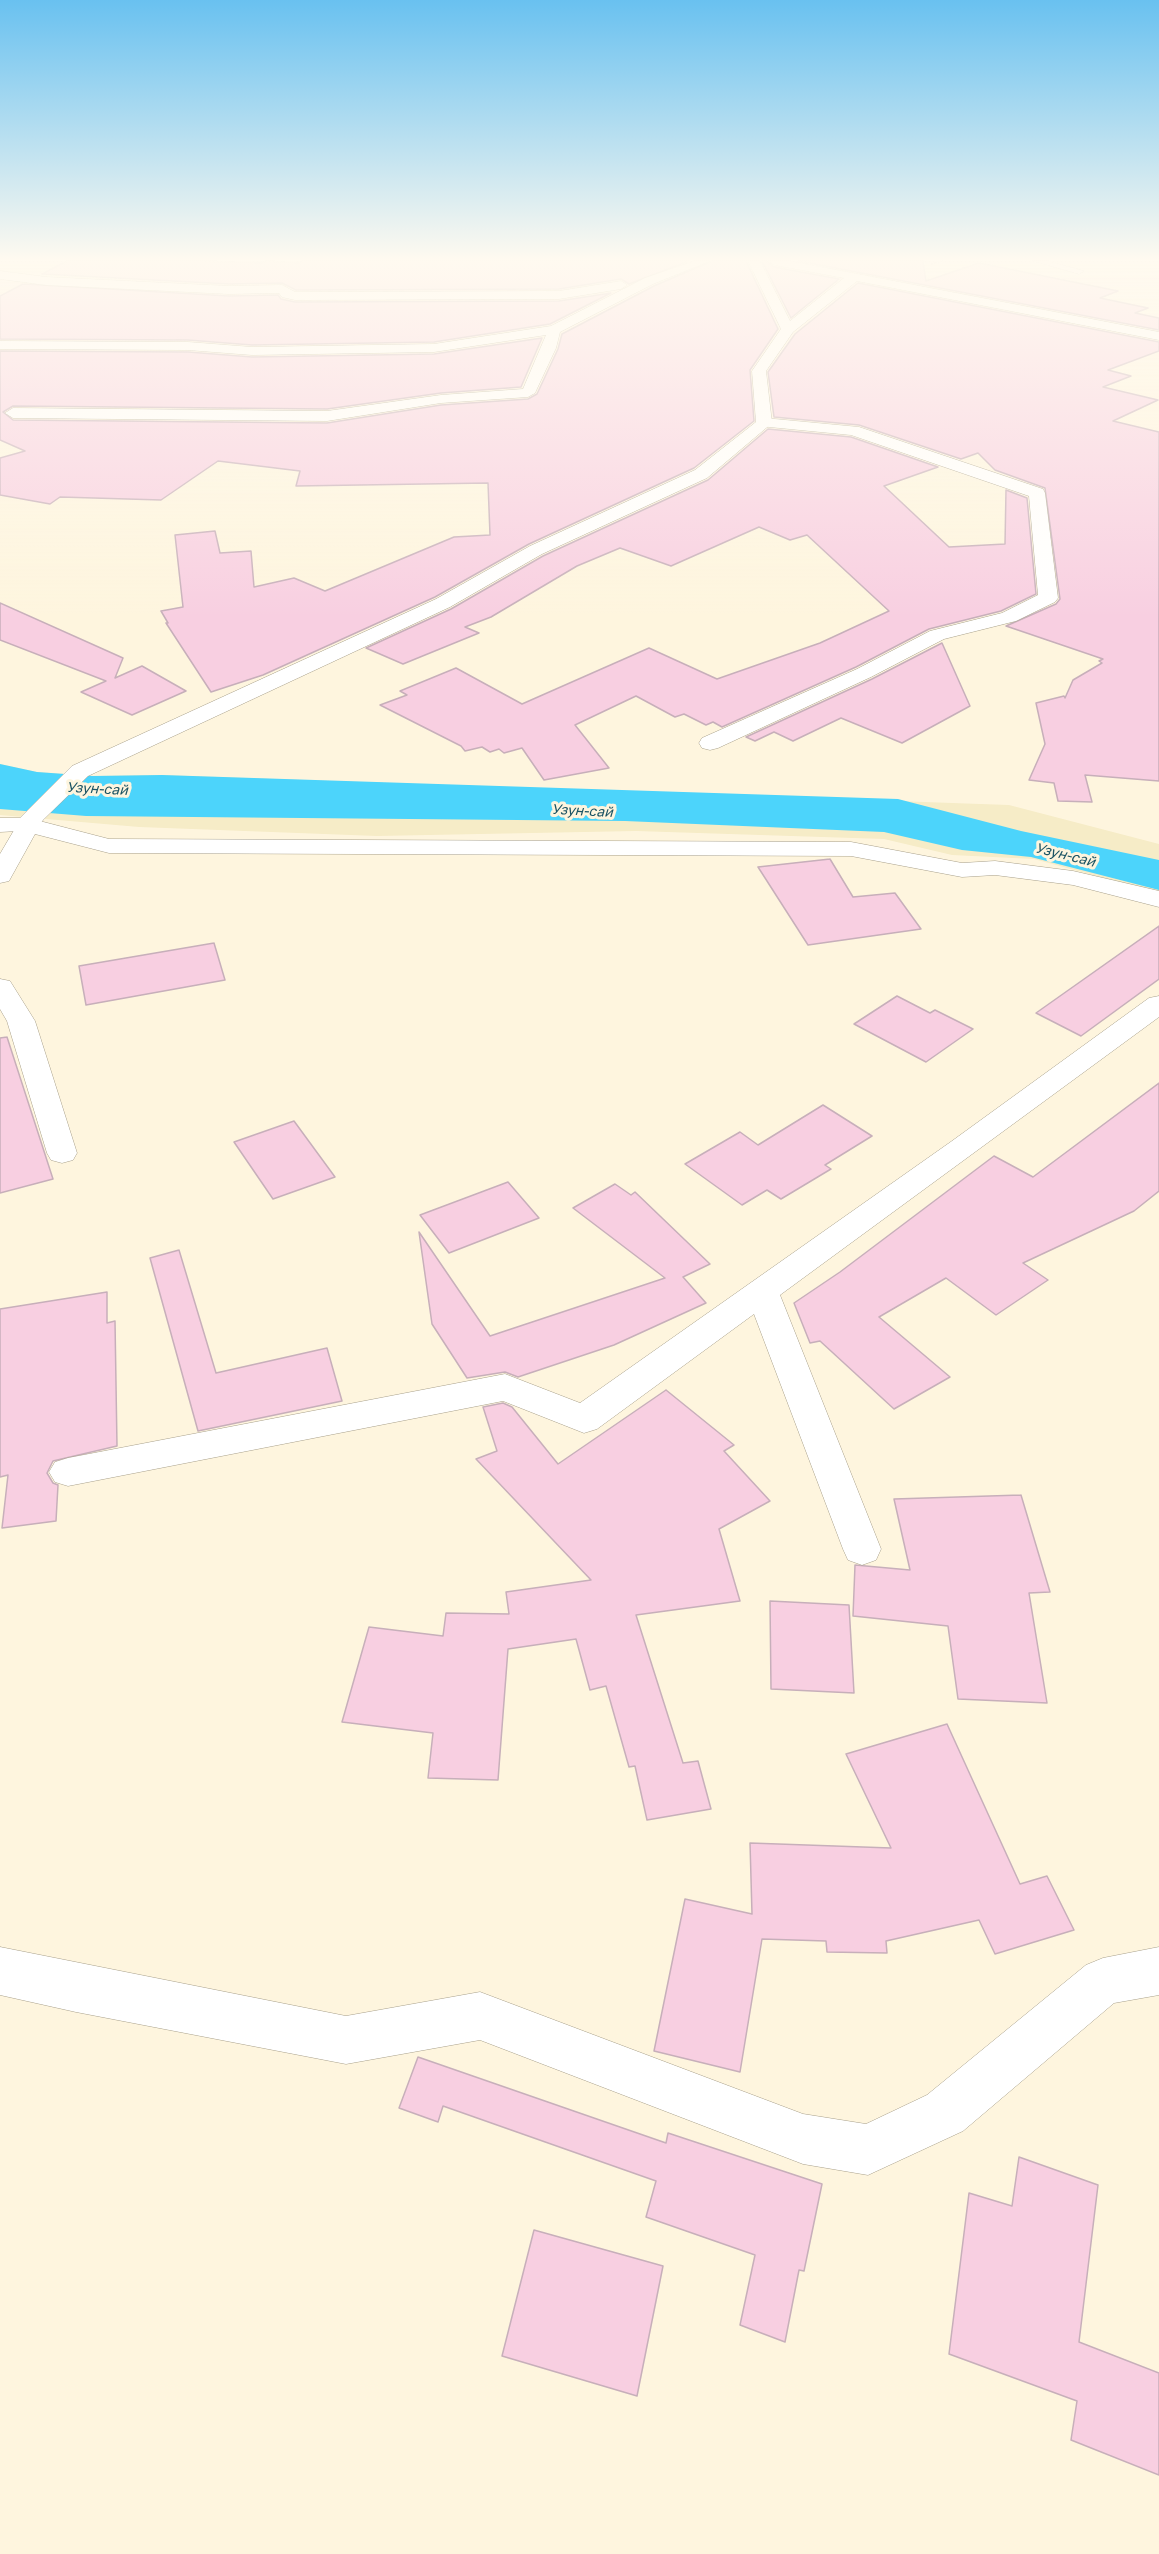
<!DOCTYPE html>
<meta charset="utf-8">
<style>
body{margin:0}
canvas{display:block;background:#fef5de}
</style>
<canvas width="1159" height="2554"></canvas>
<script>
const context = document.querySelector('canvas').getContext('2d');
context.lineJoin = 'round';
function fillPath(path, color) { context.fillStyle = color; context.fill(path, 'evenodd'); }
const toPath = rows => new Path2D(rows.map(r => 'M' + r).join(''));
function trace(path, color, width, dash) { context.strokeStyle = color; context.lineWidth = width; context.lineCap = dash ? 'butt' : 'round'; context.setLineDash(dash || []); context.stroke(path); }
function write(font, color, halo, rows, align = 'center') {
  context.font = font + ' "Golos Text",sans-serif'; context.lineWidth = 6; context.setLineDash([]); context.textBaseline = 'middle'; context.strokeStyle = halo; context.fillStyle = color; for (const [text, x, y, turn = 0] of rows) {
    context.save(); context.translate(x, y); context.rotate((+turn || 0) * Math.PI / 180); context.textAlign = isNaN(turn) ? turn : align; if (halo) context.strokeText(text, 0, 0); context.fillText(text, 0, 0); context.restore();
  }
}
const sand = toPath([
 [0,764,37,772,93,776,162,775,1009,805,1159,844,1159,893,1034,859,952,855,884,839,636,831,377,836,139,827,0,815]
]);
const water = toPath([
 [0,764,37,772,93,776,162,775,898,799,1021,831,1159,860,1159,890,1031,857,962,850,884,832,625,821,86,816,0,809]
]);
const building = toPath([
 [67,261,202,261,261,263,267,261,299,263,302,261,689,261,629,284,621,279,559,289,296,290,282,283,229,284,42,274,67,261],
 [712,261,746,261,778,329,750,370,754,421,694,468,529,544,435,597,263,675,211,692,166,623,168,623,161,611,183,607,175,535,215,531,220,553,251,551,254,587,294,578,325,591,454,537,490,535,488,483,296,486,300,471,218,461,161,500,60,497,50,504,0,495,0,458,25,451,0,440,0,351,188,352,252,357,434,354,542,338,521,387,441,393,327,409,13,406,3,412,13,420,327,423,441,405,528,399,537,394,558,349,562,334,654,286,712,261],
 [762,261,766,261,774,267,839,279,791,318,762,261],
 [799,261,923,261,926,281,979,263,1118,291,1100,298,1148,308,1135,313,1159,318,1159,330,799,261],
 [858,283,1159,342,1159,351,1108,370,1131,376,1103,387,1158,400,1113,421,1159,432,1159,781,1085,775,1092,802,1058,801,1054,783,1029,780,1045,744,1036,703,1064,696,1065,698,1073,680,1102,663,1099,661,1103,659,1006,626,1056,604,1060,599,1045,488,995,470,978,453,961,459,859,425,774,417,768,372,795,334,858,283],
 [23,284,229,296,278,295,281,299,295,302,559,301,611,293,550,324,434,342,252,345,188,340,0,339,0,296,23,284],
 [768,429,851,437,938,467,884,486,949,547,1005,544,1006,490,1027,498,1036,594,1001,611,929,629,856,667,722,727,713,722,706,725,684,714,675,717,636,696,575,725,609,768,544,780,522,748,504,753,499,749,490,752,482,747,465,751,461,746,380,705,407,695,400,691,456,668,522,704,649,648,717,679,820,643,889,611,807,535,790,540,759,527,671,566,620,548,577,566,491,617,465,627,479,633,403,664,366,648,451,609,543,556,708,480,768,429],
 [0,603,123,658,115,678,142,666,186,691,132,715,81,692,106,681,0,640,0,603],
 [942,643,970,706,902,743,841,718,793,741,774,732,755,741,746,737,872,679,942,643],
 [830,859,853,897,895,893,921,929,808,945,758,867,830,859],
 [1159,926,1159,979,1081,1036,1036,1013,1159,926],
 [214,943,225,980,86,1005,79,966,214,943],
 [897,996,930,1013,935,1010,973,1029,926,1062,854,1024,897,996],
 [7,1037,53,1179,0,1193,0,1038,7,1037],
 [1159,1083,1159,1191,1134,1211,1023,1263,1048,1280,996,1315,946,1278,879,1317,950,1377,894,1409,820,1341,810,1343,794,1303,840,1272,994,1156,1033,1177,1159,1083],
 [823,1105,872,1136,825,1165,831,1169,781,1199,767,1190,742,1205,685,1164,740,1132,758,1145,823,1105],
 [294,1121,335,1177,273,1199,234,1142,294,1121],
 [508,1182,539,1218,449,1253,420,1215,508,1182],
 [615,1184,631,1195,635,1192,710,1264,683,1277,706,1303,614,1345,518,1377,505,1372,467,1378,432,1324,419,1232,490,1336,665,1278,573,1208,615,1184],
 [179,1250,216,1373,327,1348,342,1401,198,1431,150,1258,179,1250],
 [107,1292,107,1323,115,1321,117,1446,53,1461,47,1473,53,1483,58,1485,56,1521,2,1528,8,1475,0,1477,0,1309,107,1292],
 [666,1390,734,1445,724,1451,770,1501,719,1529,740,1601,636,1615,683,1763,698,1761,711,1809,647,1820,635,1766,629,1767,606,1686,590,1690,576,1639,508,1649,498,1780,428,1778,433,1733,342,1722,369,1627,443,1636,446,1613,509,1614,506,1592,591,1580,476,1459,497,1451,483,1407,503,1403,512,1407,558,1464,666,1390],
 [1021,1495,1050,1592,1029,1593,1047,1703,958,1699,948,1626,853,1616,855,1565,910,1570,894,1499,1021,1495],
 [770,1601,849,1605,854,1693,771,1689,770,1601],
 [947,1724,1020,1884,1047,1876,1074,1930,995,1954,979,1920,886,1941,887,1953,827,1952,826,1941,762,1939,740,2072,654,2051,685,1899,752,1914,750,1843,891,1848,846,1754,947,1724],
 [418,2057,666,2143,668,2133,822,2184,804,2271,799,2270,785,2342,740,2325,755,2255,646,2217,656,2181,443,2106,438,2122,399,2108,418,2057],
 [1019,2157,1098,2185,1079,2342,1159,2373,1159,2475,1071,2440,1077,2401,949,2354,969,2193,1012,2206,1019,2157],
 [534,2230,663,2266,637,2396,502,2356,534,2230]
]);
const path = toPath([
 [931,264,944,261]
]);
const lane = toPath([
 [1033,261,1048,261,1084,271,1079,274,1033,261]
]);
const street = toPath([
 [694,261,710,261,653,284,560,332,556,348,535,393,528,397,441,403,327,421,13,418,5,413,13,408,327,411,441,395,523,389,546,335,434,352,252,355,188,350,0,349,0,341,188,342,252,347,434,344,551,326,645,278,694,261],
 [0,271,46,277,229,286,282,285,295,292,559,291,621,281,627,285,621,289,559,299,295,300,282,297,279,293,229,294,46,285,0,279,0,271],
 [764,418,859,427,1043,489,1045,493,1058,598,1055,602,1016,621,944,639,871,677,718,748,710,750,702,748,699,743,702,738,857,669,930,631,1002,613,1038,595,1029,496,851,435,759,426,756,423,764,418],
 [28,818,109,839,851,842,962,863,995,861,1073,871,1159,891,1159,907,1073,885,995,875,962,877,851,856,109,853,35,834,9,881,0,883,0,854,20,820,28,818],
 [0,979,10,981,35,1021,77,1153,73,1160,62,1163,51,1160,47,1153,7,1021,0,1009,0,979],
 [1159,996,1159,1017,780,1295,881,1549,876,1560,862,1565,848,1560,843,1549,754,1314,597,1429,584,1433,503,1401,68,1486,55,1482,49,1472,55,1462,68,1458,505,1374,580,1403,952,1141,1149,998,1159,996],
 [0,1947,346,2016,480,1992,803,2114,866,2124,927,2095,1086,1965,1103,1958,1159,1947,1159,1995,1114,2003,963,2131,868,2175,803,2164,480,2040,346,2064,76,2012,0,1995,0,1947]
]);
const secondary = toPath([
 [748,261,760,261,790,321,844,278,774,265,768,261,790,261,1159,332,1159,340,857,281,793,332,766,371,772,423,707,478,542,554,450,607,88,776,43,820,36,830,0,832,0,818,20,818,72,766,436,599,530,546,695,470,756,422,752,371,781,329,748,261]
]);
const farWaternames = [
 ["Узун-сай",97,789,3],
 ["Узун-сай",582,811,3],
 ["Узун-сай",1065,855,14]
];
fillPath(sand, '#f6ecc7');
fillPath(water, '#4cd4fb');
fillPath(building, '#f8cfe1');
trace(building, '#c7afba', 1.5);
trace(lane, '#a8a08b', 1);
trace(street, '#a8a08b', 1);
trace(secondary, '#a8a08b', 1);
trace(path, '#b1aa98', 1.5, [2, 1.5]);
fillPath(lane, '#fff');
fillPath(street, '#fff');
fillPath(secondary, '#fff');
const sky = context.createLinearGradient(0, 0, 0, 618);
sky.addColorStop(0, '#69c1f0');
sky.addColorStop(0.42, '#fffaf0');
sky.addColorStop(1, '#fffaf000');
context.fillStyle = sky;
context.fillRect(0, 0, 1159, 618);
write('italic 14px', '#1c5464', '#fef5de', farWaternames);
</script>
